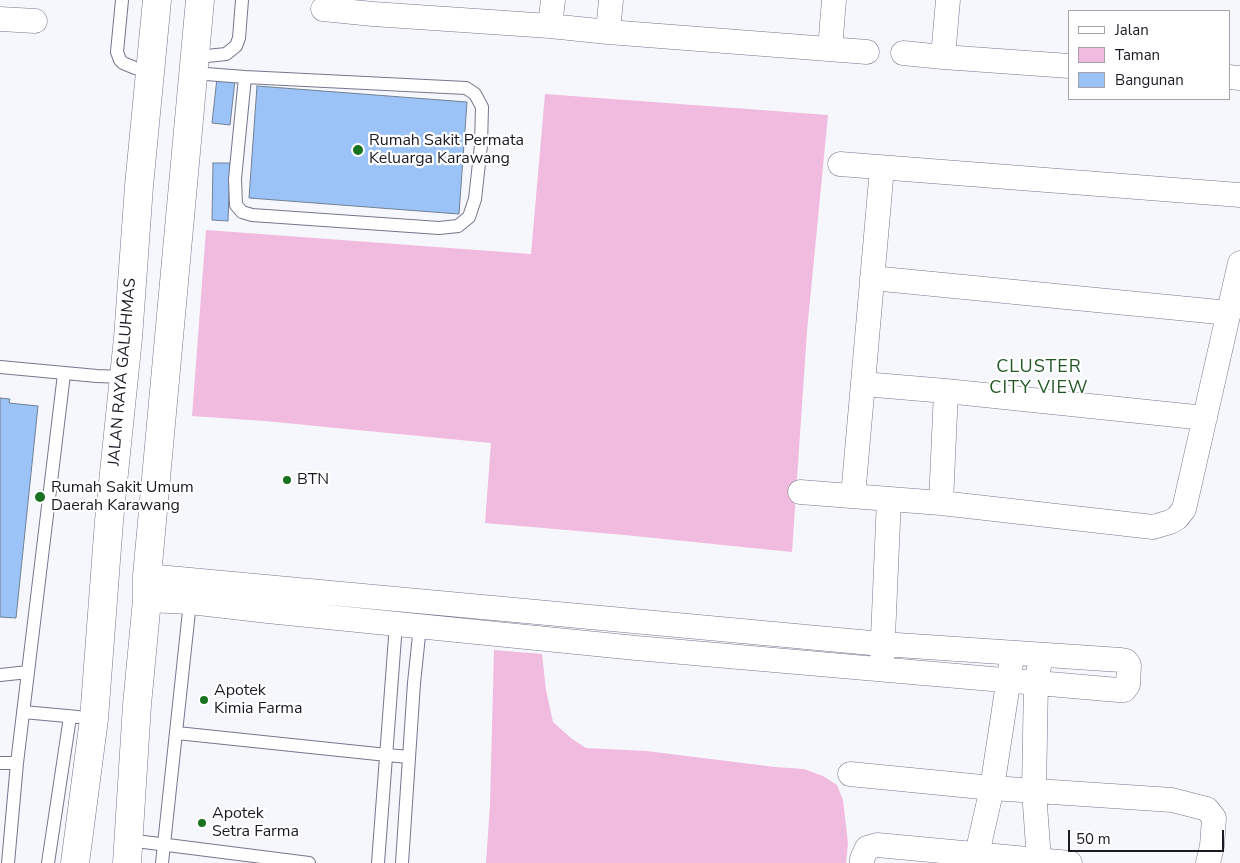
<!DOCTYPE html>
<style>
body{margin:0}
#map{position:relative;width:1240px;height:863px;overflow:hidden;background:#f6f7fc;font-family:"Nunito Sans",sans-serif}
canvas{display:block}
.legend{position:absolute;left:1068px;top:10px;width:162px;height:90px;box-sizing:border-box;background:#fff;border:1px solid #a3a3a7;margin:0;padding:6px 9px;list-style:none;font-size:15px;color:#191a23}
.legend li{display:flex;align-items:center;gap:10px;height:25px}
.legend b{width:25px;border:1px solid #a3a3a7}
.scale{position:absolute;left:1068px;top:830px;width:156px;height:22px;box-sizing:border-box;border:2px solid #191a23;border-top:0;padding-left:6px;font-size:15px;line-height:18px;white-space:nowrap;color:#191a23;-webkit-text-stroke:4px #fff;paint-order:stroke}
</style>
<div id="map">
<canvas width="1240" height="863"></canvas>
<ul class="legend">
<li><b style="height:6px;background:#fff"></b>Jalan</li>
<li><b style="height:14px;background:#f1badf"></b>Taman</li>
<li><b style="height:14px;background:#9bc3f8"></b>Bangunan</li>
</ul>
<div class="scale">50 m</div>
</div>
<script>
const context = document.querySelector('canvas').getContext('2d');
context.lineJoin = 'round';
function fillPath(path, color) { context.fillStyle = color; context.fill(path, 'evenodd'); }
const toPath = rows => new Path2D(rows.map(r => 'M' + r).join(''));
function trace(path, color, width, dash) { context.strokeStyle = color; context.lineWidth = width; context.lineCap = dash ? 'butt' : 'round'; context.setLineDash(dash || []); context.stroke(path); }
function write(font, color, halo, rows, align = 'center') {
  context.font = font + ' "Nunito Sans",sans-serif'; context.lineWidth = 4.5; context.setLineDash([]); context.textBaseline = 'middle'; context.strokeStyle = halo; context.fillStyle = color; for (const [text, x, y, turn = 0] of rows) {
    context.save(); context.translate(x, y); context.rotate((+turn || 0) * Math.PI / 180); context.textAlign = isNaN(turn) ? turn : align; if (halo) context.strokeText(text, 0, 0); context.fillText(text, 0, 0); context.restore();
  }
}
const green = toPath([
 [545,94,828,115,807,331,792,552,625,535,485,523,491,443,265,421,192,416,206,230,531,254],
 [494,650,542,654,546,690,553,722,572,739,586,748,646,751,775,767,804,769,823,776,837,785,843,800,848,843,846,863,486,863,490,804]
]);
const building = toPath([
 [217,78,235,80,230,125,212,123,217,78],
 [257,86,467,102,459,214,249,198,257,86],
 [213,163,230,163,228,221,212,220,213,163],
 [0,398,10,399,9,403,38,406,16,618,0,617,0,398]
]);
const service = toPath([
 [122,0,117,52,120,60,123,63,135,68,151,72],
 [196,55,207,56,226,54,236,46,239,38,242,0],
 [193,73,245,77,466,88,475,94,482,107,481,145,475,199,469,217,458,226,439,228,252,215,242,212,236,205,235,179,245,77],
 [0,367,97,376,124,377],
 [0,675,28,672],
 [23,712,78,717],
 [177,733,387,755,409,757],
 [0,763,17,763],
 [128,840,309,863],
 [8,863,17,763,64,374],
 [48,863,70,717],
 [162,863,190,602],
 [378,863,396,624],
 [402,863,414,683,420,626]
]);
const minor = toPath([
 [323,9,373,14,550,26,608,32,867,52],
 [0,19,35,21],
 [550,26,553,0],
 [608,32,611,0],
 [830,49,834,0],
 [903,53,943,57,1069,66],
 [943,57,948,0],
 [1229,77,1240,78],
 [840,164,1240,195],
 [872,278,1229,313],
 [863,384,946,391,1205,418],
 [800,492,941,503,1153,527,1170,522,1177,518,1184,509,1240,263],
 [853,496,882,168],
 [941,503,946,391],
 [147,600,190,602,268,611,636,648,1118,690,1124,690,1128,685,1129,665,1126,661,1121,660,882,644,147,576],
 [882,660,889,499],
 [1039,667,1036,682,1034,791,1039,860],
 [850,774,992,788,1172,800,1207,809,1214,818,1212,846,1208,863],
 [977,854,992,788,1011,664],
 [862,863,862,859,867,848,877,845,1070,863]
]);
const secondary = toPath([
 [75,863,94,719,109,521,128,338,139,186,157,0],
 [127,863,137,705,147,600,147,576,200,0]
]);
const markers = [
 [358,150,6,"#18721f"],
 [287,480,5,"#18721f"],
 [40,497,6,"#18721f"],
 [204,700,5,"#18721f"],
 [202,823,5,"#18721f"]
];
const poiNames = [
 ["Rumah Sakit Permata",369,141],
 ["Keluarga Karawang",369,159],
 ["BTN",297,480],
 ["Rumah Sakit Umum",51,488],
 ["Daerah Karawang",51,506],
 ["Apotek",214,691],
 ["Kimia Farma",214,709],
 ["Apotek",212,814],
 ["Setra Farma",212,832]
];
const streetNames = [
 ["JALAN RAYA GALUHMAS",123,372,-85]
];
const neighbourhoodNames = [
 ["CLUSTER",1039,368],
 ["CITY VIEW",1039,389]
];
fillPath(green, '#f1badf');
fillPath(building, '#9bc3f8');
trace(building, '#708093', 1);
trace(service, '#75768d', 14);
trace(minor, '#75768d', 25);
trace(secondary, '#75768d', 29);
trace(service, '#fff', 12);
trace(minor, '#fff', 24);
trace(secondary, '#fff', 28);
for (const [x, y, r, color] of markers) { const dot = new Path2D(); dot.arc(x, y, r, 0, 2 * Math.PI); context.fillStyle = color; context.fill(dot); trace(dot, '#fff', 2); }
write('16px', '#191a23', '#fff', poiNames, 'left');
write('16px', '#191a23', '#fff', streetNames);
context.letterSpacing = '1px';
write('18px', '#225824', '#fff', neighbourhoodNames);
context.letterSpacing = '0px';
</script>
